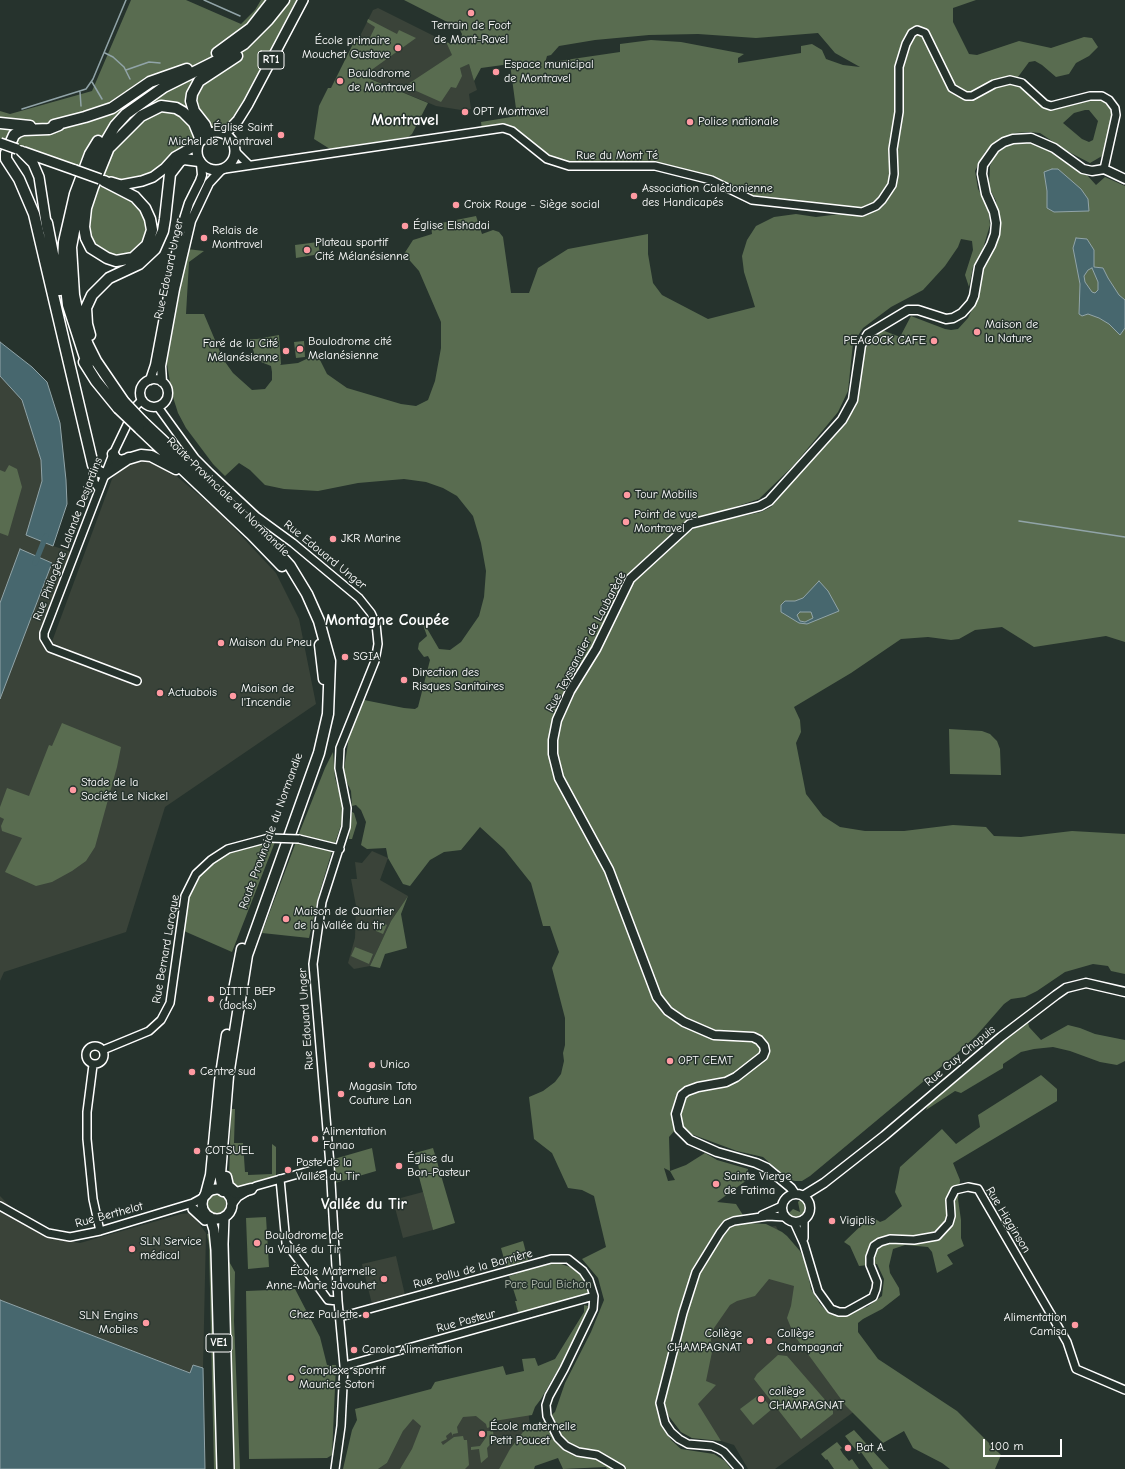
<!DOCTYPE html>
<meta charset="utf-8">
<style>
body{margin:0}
#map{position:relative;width:1125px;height:1469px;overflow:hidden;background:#26332d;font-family:"Comic Neue",sans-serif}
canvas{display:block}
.scale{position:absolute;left:983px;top:1439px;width:79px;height:18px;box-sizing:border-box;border:2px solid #fff;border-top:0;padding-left:5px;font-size:12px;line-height:14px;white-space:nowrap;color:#fff;-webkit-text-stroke:3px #26332d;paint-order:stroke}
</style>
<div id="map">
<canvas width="1125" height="1469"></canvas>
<div class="scale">100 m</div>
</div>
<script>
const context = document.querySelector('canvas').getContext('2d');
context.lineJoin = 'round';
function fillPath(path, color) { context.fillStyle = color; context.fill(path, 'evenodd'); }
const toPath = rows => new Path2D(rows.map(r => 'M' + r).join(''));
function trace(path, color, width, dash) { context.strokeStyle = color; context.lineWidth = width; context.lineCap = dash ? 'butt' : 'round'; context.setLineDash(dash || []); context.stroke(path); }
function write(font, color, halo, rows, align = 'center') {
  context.font = font + ' "Comic Neue",sans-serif'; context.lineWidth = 3; context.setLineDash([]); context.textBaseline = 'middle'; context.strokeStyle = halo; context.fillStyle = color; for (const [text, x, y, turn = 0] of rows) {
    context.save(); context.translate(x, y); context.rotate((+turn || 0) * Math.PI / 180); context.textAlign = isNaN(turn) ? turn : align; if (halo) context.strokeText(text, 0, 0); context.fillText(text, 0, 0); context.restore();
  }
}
const built = toPath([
 [378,8,446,42,459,68,469,64,477,90,469,94,471,109,461,110,436,106,342,67,353,44,357,42,373,10],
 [0,376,22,400,41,460,42,481,35,506,53,546,75,553,44,633,50,647,112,479,118,469,129,460,156,459,217,510,276,573,299,619,316,704,165,807,126,932,4,972,0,981],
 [372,851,388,858,380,880,408,896,391,921,370,966,354,969,348,963,355,938,356,906,351,879,357,879,355,862,362,863],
 [423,1192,433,1230,403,1238,393,1200],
 [0,1196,31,1228,51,1238,80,1243,181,1214,191,1213,206,1233,203,1368,193,1365,191,1373,0,1300],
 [776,1226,805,1285,808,1297,899,1379,775,1469,748,1469,734,1445,721,1441,692,1438,681,1432,668,1415,760,1228],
 [396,1256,405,1295,372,1304,362,1264],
 [527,1400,530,1426,516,1440,499,1469,443,1469,438,1453,442,1437,469,1410],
 [425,1403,417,1469,378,1469,387,1463,406,1425]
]);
const green = toPath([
 [131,0,186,0,241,24,255,10,261,0,305,0,237,129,210,128,159,169,147,176,124,181,107,178,0,139,0,111,10,114,92,91],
 [404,0,976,0,953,8,953,22,969,54,977,55,1019,41,1051,48,1084,37,1092,38,1098,47,1089,56,1076,63,1069,74,1056,77,1042,65,1035,61,1029,62,1018,77,1017,85,1046,107,1096,98,1104,101,1110,108,1112,115,1102,156,1090,163,1067,151,1040,133,1029,132,1015,133,1002,138,985,152,975,171,978,189,988,206,990,225,982,252,973,267,969,287,965,275,973,250,972,241,961,239,958,247,945,266,923,290,891,307,863,328,853,343,848,391,838,412,794,465,759,499,689,522,630,575,629,587,636,578,676,540,695,528,716,522,761,512,771,507,854,410,858,397,861,360,866,347,882,330,900,337,911,316,945,329,951,330,958,329,968,318,979,295,982,270,999,234,996,201,989,187,990,166,994,157,1001,150,1010,144,1028,142,1049,148,1087,175,1096,185,1105,177,1125,186,1125,642,1106,636,1034,647,1002,627,975,630,959,639,951,640,928,637,901,639,851,673,794,707,800,720,801,732,796,743,806,794,823,816,840,827,865,831,904,831,953,825,986,827,994,836,1021,837,1072,831,1125,834,1125,974,1111,971,1108,966,1093,964,1065,972,1037,991,1025,997,1011,999,1004,1004,976,1036,954,1056,810,1176,802,1181,795,1181,788,1179,763,1157,737,1151,691,1134,682,1128,676,1129,669,1137,670,1171,686,1165,705,1153,717,1160,748,1169,747,1180,717,1202,736,1204,748,1223,766,1224,782,1232,787,1236,800,1251,806,1264,811,1289,820,1304,830,1314,837,1316,867,1307,882,1296,884,1279,877,1264,859,1266,850,1246,844,1242,871,1216,880,1222,885,1220,902,1206,895,1192,900,1167,942,1129,956,1144,980,1127,978,1115,1041,1075,1057,1089,1057,1101,953,1163,960,1180,958,1199,961,1220,961,1238,964,1246,947,1255,953,1264,937,1273,932,1252,928,1247,905,1245,893,1249,889,1266,890,1273,899,1288,900,1295,882,1309,863,1319,858,1323,858,1332,878,1359,957,1411,1001,1455,995,1469,950,1469,942,1463,913,1448,904,1431,883,1443,846,1406,794,1335,787,1318,791,1306,794,1286,769,1279,755,1296,737,1301,730,1305,714,1328,711,1339,712,1352,706,1381,716,1385,698,1404,721,1441,692,1438,681,1432,668,1415,665,1405,660,1422,671,1440,681,1449,714,1454,725,1461,731,1469,607,1469,606,1467,563,1469,558,1458,535,1466,534,1469,499,1469,510,1449,523,1432,530,1426,540,1425,555,1412,565,1383,591,1332,604,1300,598,1278,582,1259,606,1247,594,1196,582,1190,568,1188,552,1153,534,1139,529,1097,543,1091,555,1082,561,1074,564,1061,563,1053,565,1045,565,1018,552,968,559,952,550,926,543,926,531,883,504,849,480,827,461,850,444,852,430,860,410,886,403,884,388,858,386,848,367,849,361,845,366,822,361,810,356,805,352,806,351,791,345,778,344,769,349,737,364,700,404,708,415,709,418,707,430,660,428,656,424,657,418,649,419,643,427,636,423,625,425,625,439,649,450,650,461,642,479,616,484,597,486,571,481,543,473,516,457,496,443,488,426,482,404,479,358,483,318,491,284,489,265,485,250,470,239,463,225,476,213,464,186,428,178,413,172,394,166,358,178,301,181,273,187,249,204,251,189,262,186,314,204,314,223,359,233,373,252,390,265,389,272,380,272,372,271,366,256,360,250,339,257,339,279,335,281,364,280,365,298,363,317,354,327,374,347,388,401,404,416,406,428,400,435,381,441,348,441,322,419,271,404,254,413,240,432,234,431,225,476,216,482,234,493,230,499,232,503,237,511,293,529,293,538,268,568,249,648,234,648,254,653,283,662,295,708,319,755,307,744,272,742,256,747,240,756,226,774,217,796,214,816,217,848,213,762,202,671,169,557,163,512,131,482,130,481,122,517,116,510,64,481,68,474,81,469,64,460,68,462,76,456,88,451,87,441,102,405,86,452,55,446,42,452,44,458,43,461,39,462,34,459,28],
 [818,33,835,53,860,67,843,65,826,59,822,50,812,44,801,46,801,53,738,63,738,58,744,54,681,42,651,40,620,44,620,52,545,63,547,56,551,55,559,46,595,40,649,35,698,34,756,38],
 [1085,110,1089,110,1098,121,1093,140,1089,142,1082,139,1063,123,1074,113],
 [664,1168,670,1171,675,1180,668,1181],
 [368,19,397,34,399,30,416,38,363,76,428,103,412,134,408,137,330,149,314,139,319,106,328,88,331,88,353,44,357,42,366,46,375,27,367,22],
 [93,187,117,187,141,202,150,236,123,260,91,248,86,208],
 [318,242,320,254,296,258,295,245],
 [304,341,305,357,296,358,294,342],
 [9,465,17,469,22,487,8,536,0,533,0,470,5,472],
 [62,723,121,747,117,767,95,847,86,861,72,871,52,882,36,886,5,872,22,838,2,831,1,826,4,819,0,817,0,807,7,788,29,796,49,745,52,746],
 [949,729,982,731,990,734,997,741,1000,749,1001,775,950,774],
 [333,752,335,778,343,804,343,819,334,846,298,836,325,768],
 [352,812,354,813,357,823,352,839,349,839],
 [263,841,275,842,232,952,184,931,189,894,201,873,222,856,236,849],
 [301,841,332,851,319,894,309,938,262,933,296,842],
 [408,896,401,914,407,948,385,954,380,968,370,966,391,921],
 [381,922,387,925,383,934,376,931],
 [355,947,373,954,369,964,351,956],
 [1027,1017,1029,1027,1041,1040,1068,1025,1080,1028,1095,1034,1125,1040,1125,1061,1117,1065,1100,1062,1070,1051,1053,1047,1034,1049,1021,1052,1003,1064,1003,1068,961,1093,955,1091,926,1110,934,1093],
 [231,1109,235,1109,234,1143,243,1143,245,1172,248,1172,248,1175,272,1174,272,1144,276,1147,276,1176,236,1190,229,1181],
 [372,1148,376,1171,335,1183,334,1159],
 [433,1148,455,1223,433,1230,418,1173,419,1169,415,1153],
 '206 1204a10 10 0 1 1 20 0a10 10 0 1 1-20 0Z',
 [800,1200,804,1200,807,1211,801,1218,792,1217,788,1214,793,1209,800,1212,798,1202],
 [266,1217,269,1267,248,1269,246,1218],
 [207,1234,211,1234,219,1469,214,1469,209,1245],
 [523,1241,528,1260,506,1266,501,1248],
 [227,1258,235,1272,234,1321,240,1469,232,1469],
 [558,1263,576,1269,582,1275,588,1286,589,1294,521,1313,518,1312,515,1301,517,1301,509,1276,516,1274,516,1273,548,1264],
 [295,1289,320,1337,327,1365,336,1365,332,1455,327,1458,249,1459,246,1291],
 [584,1305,588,1306,590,1314,541,1399,535,1407,532,1415,494,1421,494,1426,487,1428,486,1424,476,1416,463,1417,457,1427,458,1433,453,1434,453,1436,451,1432,446,1436,447,1439,441,1442,443,1445,454,1437,463,1436,464,1440,467,1440,469,1465,465,1469,400,1469,412,1449,421,1426,413,1419,403,1431,387,1463,378,1469,343,1469,352,1430,357,1420,355,1409,431,1389,435,1382,503,1366,506,1375,524,1371,522,1359,535,1358,538,1366,555,1359,584,1312],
 [778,1355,787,1356,833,1409,833,1414,801,1439,754,1379,757,1374],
 [760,1394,772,1409,753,1425,740,1409],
 [854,1430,889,1469,873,1469,861,1452,859,1454,845,1436],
 [487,1431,493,1431,494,1440,487,1448,488,1457,481,1463,479,1449,471,1450,471,1447,480,1446,487,1436],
 [837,1442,842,1448,840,1449,843,1454,849,1461,852,1459,859,1469,834,1469,827,1459,826,1460,821,1454]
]);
const water = toPath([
 [1052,169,1058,169,1081,189,1088,199,1089,211,1054,212,1047,208,1047,191,1044,172,1052,169],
 [1076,238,1087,239,1094,250,1094,267,1103,268,1108,278,1119,295,1125,300,1125,328,1120,335,1109,324,1099,318,1088,314,1082,316,1079,314,1080,284,1073,248,1076,238],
 [1092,268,1098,282,1098,290,1095,293,1092,292,1085,282,1084,276,1088,270,1092,268],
 [0,342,32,367,47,382,60,423,66,480,67,504,53,546,26,535,42,481,41,460,22,400,0,376,0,342],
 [20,549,52,563,0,699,0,603,20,549],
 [819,581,828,591,839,611,807,624,799,623,781,612,781,605,785,601,795,601,803,598,819,581],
 [800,612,811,612,813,618,805,622,800,621,797,615,800,612],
 [0,1300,190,1373,193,1365,203,1368,205,1469,0,1469,0,1300]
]);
const stream = toPath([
 [204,0,240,16],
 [105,53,113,57,124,67,130,79],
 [126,70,149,62,160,63],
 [92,82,102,99],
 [80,92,81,106],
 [22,109,86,89,93,79,126,0],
 [1019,521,1125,537]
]);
const canal = toPath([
 [35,563,46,536]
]);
const tertiary = toPath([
 [236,152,249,165],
 [225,169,503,128,512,131,547,159,569,166,655,166,711,180,752,200,862,212,876,206,882,200,892,185,894,174,893,149,899,112,899,67,906,44,912,33,917,30,925,33,952,88,966,96,972,96,994,84,1010,80,1022,83,1045,104,1051,106,1090,96,1102,96,1109,100,1115,108,1116,115,1104,169],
 [158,407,195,458,210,473,256,516,293,543,359,598,371,613,376,624,378,644,375,661,340,748,339,768,347,808,346,827,322,902,313,964,330,1165,338,1301,344,1366,341,1426,335,1469],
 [93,465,94,482,99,489],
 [137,681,50,648,44,638,44,633,113,454,136,406,142,400],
 [299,839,340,849],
 '86 1055a9 9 0 1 1 18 0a9 9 0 1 1-18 0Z',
 [103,1050,149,1031,161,1020,170,1003,185,896,196,874,211,860,228,849,269,838],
 [93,1065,87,1112,87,1139,93,1199,100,1231],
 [280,1179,286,1243,328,1300,338,1301],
 [0,1206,48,1233,70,1237,100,1231,193,1203,204,1197],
 [231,1206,238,1197,256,1186,330,1165],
 [762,1215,782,1206],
 [794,1222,804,1244,818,1291,831,1309,839,1312,846,1312,873,1297,876,1289,877,1282,870,1265,870,1257,874,1246,880,1242,890,1239,914,1240,937,1236,949,1223,951,1216,950,1200,955,1190,968,1187,978,1189,1067,1342,1076,1369,1125,1390],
 [804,1238,804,1220],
 [340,1317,551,1259,568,1259,583,1271,589,1280,594,1296,593,1309,564,1369,549,1396,546,1405,547,1416,558,1438,566,1446,578,1452,597,1455,621,1469],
 [344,1366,594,1296],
 [739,1469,724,1452,719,1449,712,1446,688,1444,679,1439,671,1432,665,1423,660,1403,683,1313,696,1272,720,1233,727,1224,734,1221,768,1216,785,1217]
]);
const secondary = toPath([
 '140 393a14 14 0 1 1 28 0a14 14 0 1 1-28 0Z',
 [150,380,155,365,180,232,189,203,200,181,202,175,201,164],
 [162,382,161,366,175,289,191,221,209,183,221,170],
 '782 1208a14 14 0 1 1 28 0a14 14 0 1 1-28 0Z',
 [795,1194,791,1188,767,1168,756,1163,717,1152,690,1140,679,1129,676,1114,682,1095,687,1091,698,1087,726,1082,736,1077,763,1056,765,1051,764,1046,759,1040,753,1037,714,1035,684,1022,668,1011,657,997,609,870,559,778,553,754,553,740,557,720,570,691,596,649,630,579,690,524,760,506,769,501,842,420,853,400,861,345,868,334,908,310,918,310,946,319,953,318,962,313,971,303,974,296,979,267,991,245,995,234,996,223,994,212,986,194,982,174,983,165,995,148,1004,142,1013,139,1031,138,1054,148,1083,169,1092,171,1104,169,1125,179],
 [803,1196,824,1183,884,1136,1001,1037,1056,995,1066,988,1086,983,1125,992]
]);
const primary = toPath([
 '197 151a19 19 0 1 1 38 0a19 19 0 1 1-38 0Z',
 [225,134,238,120,248,104,303,0],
 [21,151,33,163,39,177,47,229],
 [24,152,75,170],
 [111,182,121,185,142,181,153,177,165,168,175,157,198,144],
 '202 1204a15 15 0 1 1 30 0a15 15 0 1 1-30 0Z',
 [193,1209,205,1220],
 [210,1217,214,1230,216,1250,222,1469],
 [224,1217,223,1244,229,1469]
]);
const trunk = toPath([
 [217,53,251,28,273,0],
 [0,123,30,126],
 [54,125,85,117,112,108,150,82,187,69],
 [59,125,49,129,23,130,18,132,14,135,6,153,6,159,19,179,34,214,93,465,99,472,105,474,129,458],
 [208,134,205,125,194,111,191,101,192,94,199,81,237,56],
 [110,147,141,116,161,106,176,108,183,112,194,123,201,140],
 [104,181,135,197,145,208,150,219,152,230,147,245,133,258,116,261,107,258,91,248,86,238,84,227,86,208,93,187,112,140],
 [47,223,60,290],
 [90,335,87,324,86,308,92,295,109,278,139,264,155,249,163,231,165,219,170,174,180,161,184,159,199,161],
 [84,362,96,381,118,408],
 [88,367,68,305,63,261,64,242,75,194,90,154,98,141],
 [124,402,96,361,88,345,80,324,74,295,71,247,77,215,95,160,115,126,126,114,164,87,218,60,244,44,268,20,284,0],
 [143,422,258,530,290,566,307,594,319,621,330,661,328,714,319,753,247,955,228,1076,220,1174,223,1191],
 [139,428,251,534,282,566],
 [113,454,116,459,121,461,141,455,151,456,176,469],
 [320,645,324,679],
 [232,1000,242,949],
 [226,1177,228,1186,236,1193,251,1189],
 [206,1194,211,1175,220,1081,227,1035]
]);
const tertiaryBridge = toPath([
 [269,838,299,839]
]);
const primaryBridge = toPath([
 [0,143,17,149],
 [75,170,100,179]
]);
const trunkBridge = toPath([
 [124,402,143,422],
 [118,408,139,428]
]);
const markers = [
 [471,13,4,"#ff9aa2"],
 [398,48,4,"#ff9aa2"],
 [496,72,4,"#ff9aa2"],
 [340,81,4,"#ff9aa2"],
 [465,112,4,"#ff9aa2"],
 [690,122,4,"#ff9aa2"],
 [281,135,4,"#ff9aa2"],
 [634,196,4,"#ff9aa2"],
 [456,205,4,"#ff9aa2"],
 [405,226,4,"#ff9aa2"],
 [204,238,4,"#ff9aa2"],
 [307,250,4,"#ff9aa2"],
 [977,332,4,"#ff9aa2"],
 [934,341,4,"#ff9aa2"],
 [300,349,4,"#ff9aa2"],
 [286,351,4,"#ff9aa2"],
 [627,495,4,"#ff9aa2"],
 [626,522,4,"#ff9aa2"],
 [333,539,4,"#ff9aa2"],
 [221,643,4,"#ff9aa2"],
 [345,657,4,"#ff9aa2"],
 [404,680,4,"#ff9aa2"],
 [160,693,4,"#ff9aa2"],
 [233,696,4,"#ff9aa2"],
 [73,790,4,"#ff9aa2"],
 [286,919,4,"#ff9aa2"],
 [211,999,4,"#ff9aa2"],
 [670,1061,4,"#ff9aa2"],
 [372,1065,4,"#ff9aa2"],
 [192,1072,4,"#ff9aa2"],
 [341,1094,4,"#ff9aa2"],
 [315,1139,4,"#ff9aa2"],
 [197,1151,4,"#ff9aa2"],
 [399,1166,4,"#ff9aa2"],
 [288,1170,4,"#ff9aa2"],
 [716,1184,4,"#ff9aa2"],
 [832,1221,4,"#ff9aa2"],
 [257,1243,4,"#ff9aa2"],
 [132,1249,4,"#ff9aa2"],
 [384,1279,4,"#ff9aa2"],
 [366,1315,4,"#ff9aa2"],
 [146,1323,4,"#ff9aa2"],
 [1075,1325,4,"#ff9aa2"],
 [750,1341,4,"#ff9aa2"],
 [769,1341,4,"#ff9aa2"],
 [354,1350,4,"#ff9aa2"],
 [291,1378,4,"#ff9aa2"],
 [761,1399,4,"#ff9aa2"],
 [482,1434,4,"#ff9aa2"],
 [848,1448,4,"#ff9aa2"]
];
const shields = [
 [271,60,26],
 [219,1343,26]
];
const shieldNames = [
 ["RT1",271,60],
 ["VE1",219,1343]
];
const poiNames = [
 ["Terrain de Foot",471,26,"center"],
 ["de Mont-Ravel",471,40,"center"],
 ["École primaire",390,41,"right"],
 ["Mouchet Gustave",390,55,"right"],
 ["Espace municipal",504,65],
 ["de Montravel",504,79],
 ["Boulodrome",348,74],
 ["de Montravel",348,88],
 ["OPT Montravel",473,112],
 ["Police nationale",698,122],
 ["Église Saint",273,128,"right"],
 ["Michel de Montravel",273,142,"right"],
 ["Association Calédonienne",642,189],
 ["des Handicapés",642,203],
 ["Croix Rouge - Siège social",464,205],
 ["Église Elshadai",413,226],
 ["Relais de",212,231],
 ["Montravel",212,245],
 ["Plateau sportif",315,243],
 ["Cité Mélanésienne",315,257],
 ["Maison de",985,325],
 ["la Nature",985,339],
 ["PEACOCK CAFE",926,341,"right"],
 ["Boulodrome cité",308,342],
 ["Melanésienne",308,356],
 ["Faré de la Cité",278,344,"right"],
 ["Mélanésienne",278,358,"right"],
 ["Tour Mobilis",635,495],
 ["Point de vue",634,515],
 ["Montravel",634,529],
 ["JKR Marine",341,539],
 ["Maison du Pneu",229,643],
 ["SGIA",353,657],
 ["Direction des",412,673],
 ["Risques Sanitaires",412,687],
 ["Maison de",241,689],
 ["l'Incendie",241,703],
 ["Actuabois",168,693],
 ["Stade de la",81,783],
 ["Société Le Nickel",81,797],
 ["Maison de Quartier",294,912],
 ["de la Vallée du tir",294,926],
 ["DITTT BEP",219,992],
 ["(docks)",219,1006],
 ["OPT CEMT",678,1061],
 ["Unico",380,1065],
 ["Centre sud",200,1072],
 ["Magasin Toto",349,1087],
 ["Couture Lan",349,1101],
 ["Alimentation",323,1132],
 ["Fanao",323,1146],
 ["COTSUEL",205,1151],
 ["Église du",407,1159],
 ["Bon-Pasteur",407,1173],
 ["Poste de la",296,1163],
 ["Vallée du Tir",296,1177],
 ["Sainte Vierge",724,1177],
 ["de Fatima",724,1191],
 ["Vigiplis",840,1221],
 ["Boulodrome de",265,1236],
 ["la Vallée du Tir",265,1250],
 ["SLN Service",140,1242],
 ["médical",140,1256],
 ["École Maternelle",376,1272,"right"],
 ["Anne-Marie Javouhet",376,1286,"right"],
 ["Chez Paulette",358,1315,"right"],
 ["SLN Engins",138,1316,"right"],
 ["Mobiles",138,1330,"right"],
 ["Alimentation",1067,1318,"right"],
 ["Camisa",1067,1332,"right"],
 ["Collège",742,1334,"right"],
 ["CHAMPAGNAT",742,1348,"right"],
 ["Collège",777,1334],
 ["Champagnat",777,1348],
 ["Carola Alimentation",362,1350],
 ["Complexe sportif",299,1371],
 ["Maurice Sotori",299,1385],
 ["collège",769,1392],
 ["CHAMPAGNAT",769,1406],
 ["École maternelle",490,1427],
 ["Petit Poucet",490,1441],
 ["Bat A.",856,1448]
];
const streetNames = [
 ["Rue du Mont Té",617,156],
 ["Rue Edouard Unger",169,269,-78],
 ["Route Provinciale du Normandie",228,497,44],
 ["Rue Philogène Lalande Desjardins",68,539,-69],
 ["Rue Edouard Unger",325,555,39],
 ["Rue Teyssandier de Laubarède",586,642,-62],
 ["Route Provinciale du Normandie",271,831,-70],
 ["Rue Bernard Laroque",166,949,-80],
 ["Rue Edouard Unger",306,1019,-94],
 ["Rue Guy Chapuis",960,1056,-40],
 ["Rue Berthelot",109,1215,-15],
 ["Rue Higginson",1008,1220,59],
 ["Rue Pallu de la Barrière",473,1269,-15],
 ["Rue Pasteur",466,1321,-15]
];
const parkNames = [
 ["Parc Paul Bichon",548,1285]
];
const districtNames = [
 ["Montravel",405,120],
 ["Montagne Coupée",387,620],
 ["Vallée du Tir",364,1204]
];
fillPath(built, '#3a4339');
fillPath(green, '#596c50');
fillPath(water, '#47676e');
trace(water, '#91a4a8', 1);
trace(stream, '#91a4a8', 1.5);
trace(canal, '#47676e', 5.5);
trace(tertiary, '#fff', 10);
trace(secondary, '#fff', 11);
trace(primary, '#fff', 12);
trace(trunk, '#fff', 13);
trace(tertiary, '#26332d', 7);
trace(secondary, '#26332d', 8);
trace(primary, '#26332d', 9);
trace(trunk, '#26332d', 10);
trace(tertiaryBridge, '#fff', 10, []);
trace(primaryBridge, '#fff', 12, []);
trace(trunkBridge, '#fff', 13, []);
trace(tertiaryBridge, '#26332d', 7);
trace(primaryBridge, '#26332d', 9);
trace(trunkBridge, '#26332d', 10);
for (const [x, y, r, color] of markers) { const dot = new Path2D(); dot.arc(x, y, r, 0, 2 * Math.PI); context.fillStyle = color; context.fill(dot); trace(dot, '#26332d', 1.5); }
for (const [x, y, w] of shields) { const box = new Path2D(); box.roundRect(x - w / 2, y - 9, w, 18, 3); context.fillStyle = '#26332d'; context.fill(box); trace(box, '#fff', 1); }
write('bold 11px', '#fff', null, shieldNames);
write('12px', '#fff', '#26332d', poiNames, 'left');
write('12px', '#fff', '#26332d', streetNames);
write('12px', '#b4bdb0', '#26332d', parkNames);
write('bold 16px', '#fff', '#26332d', districtNames);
</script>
